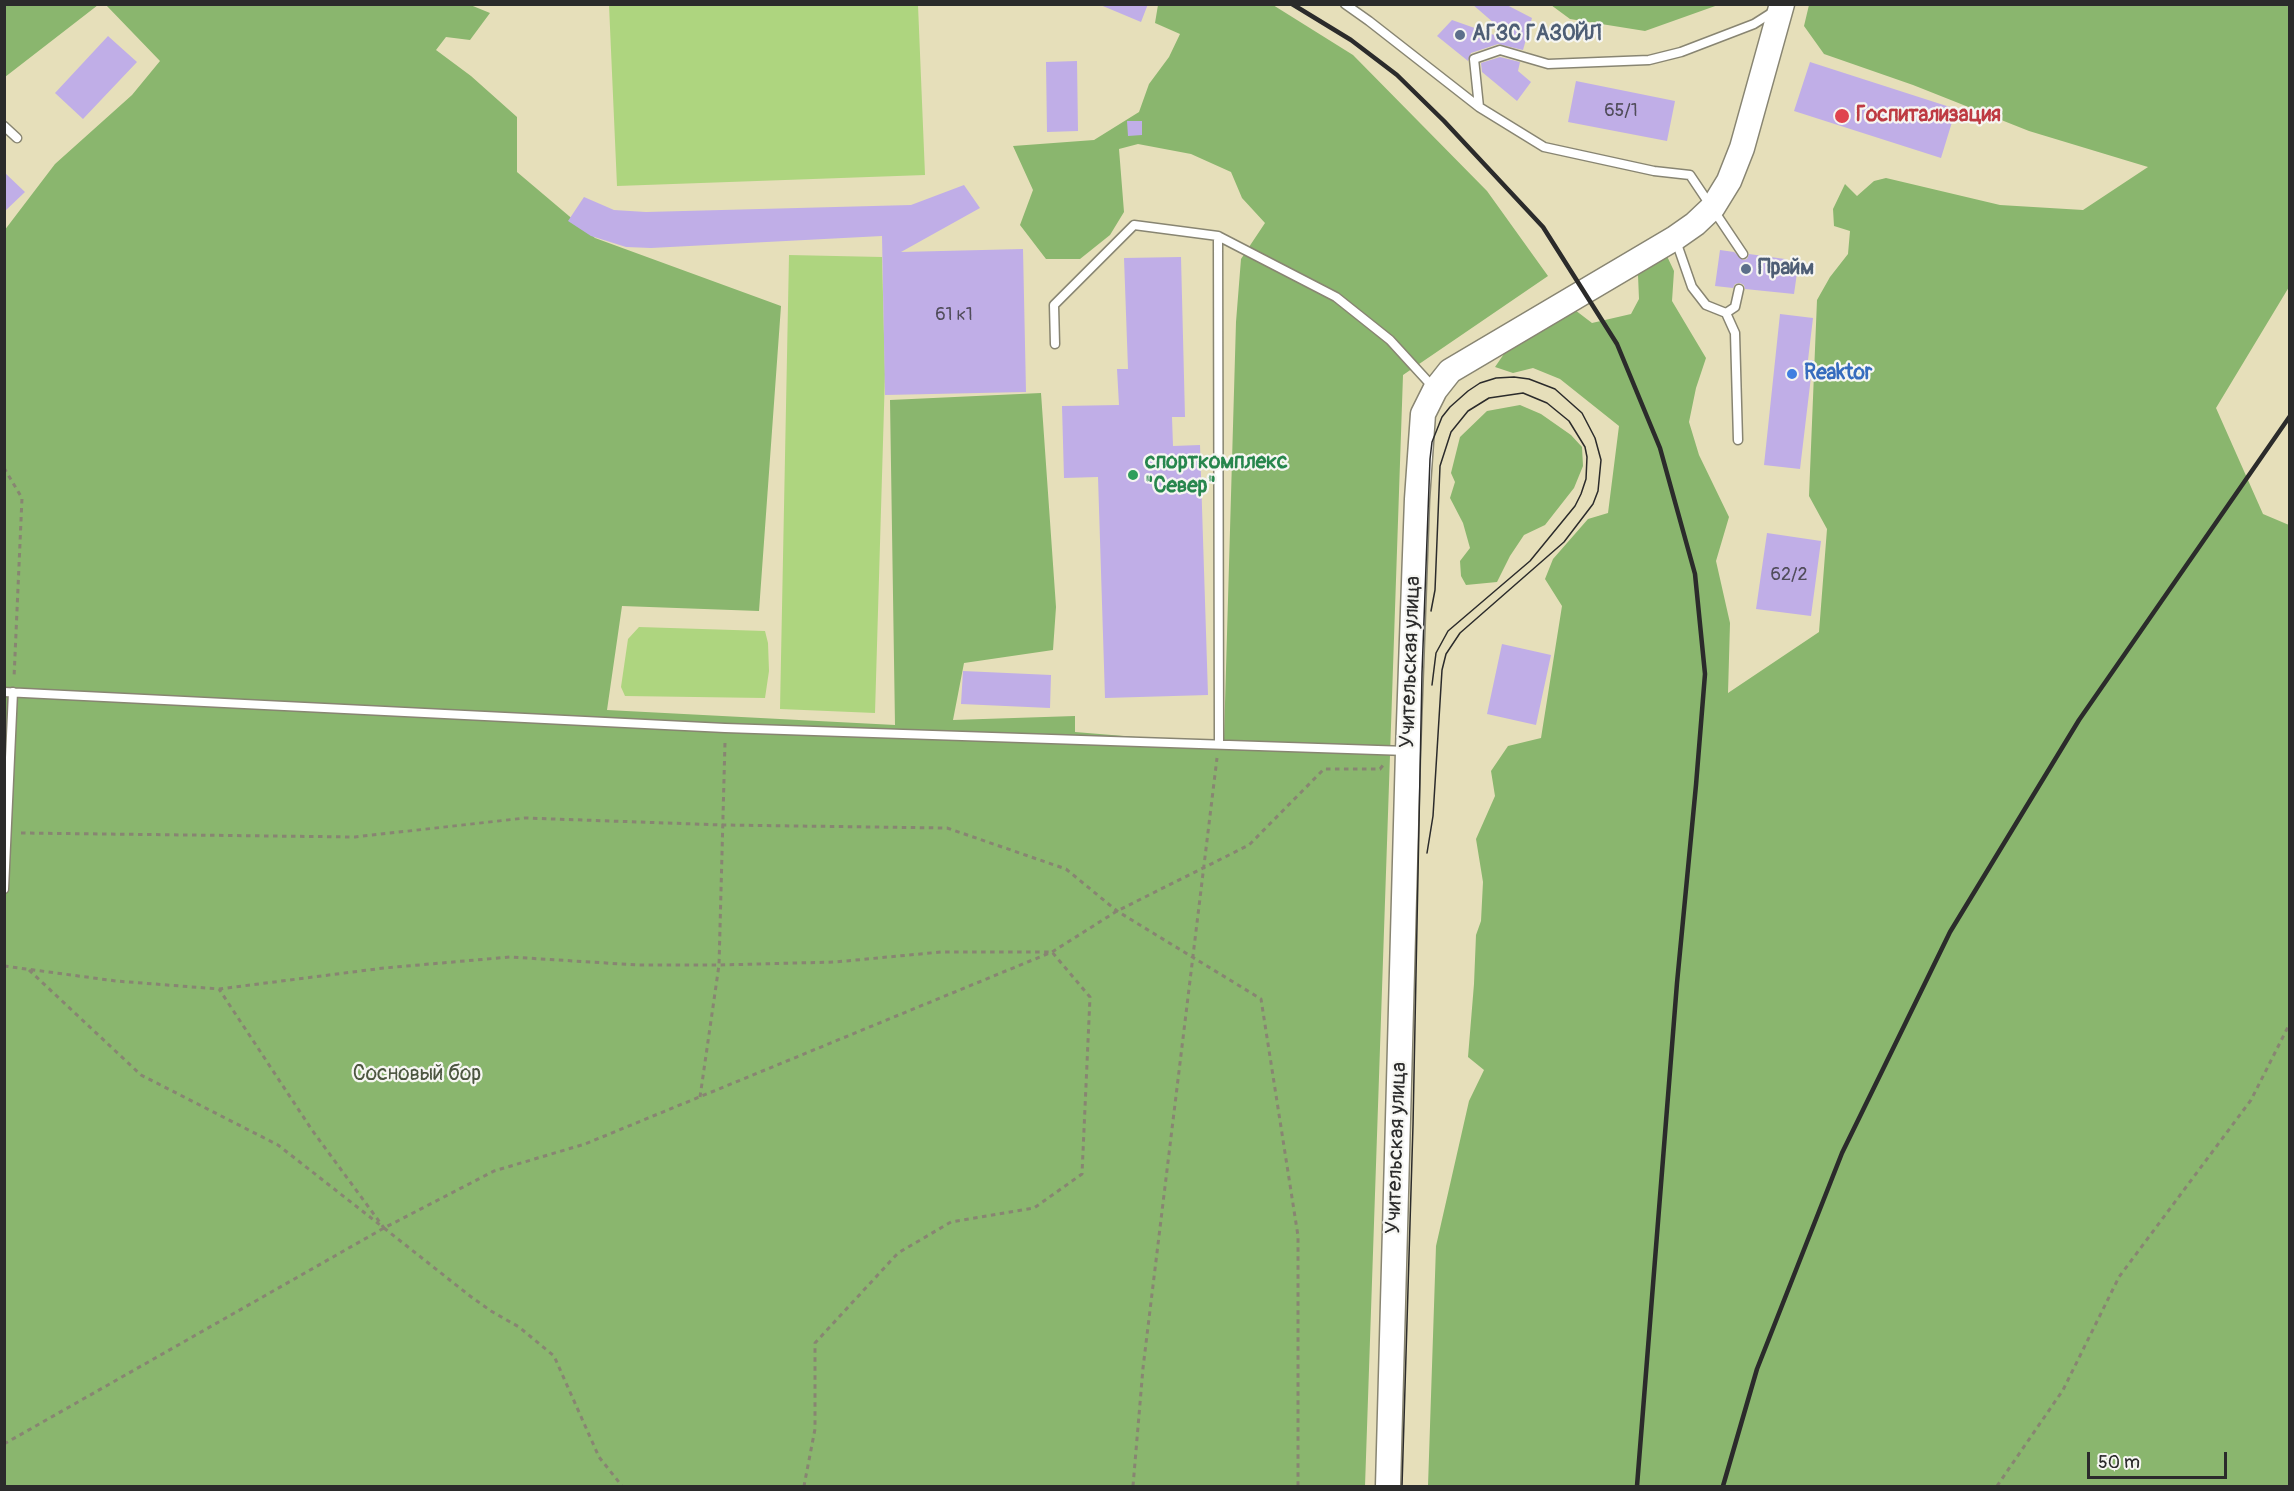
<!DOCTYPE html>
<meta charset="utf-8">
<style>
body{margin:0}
#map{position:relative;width:2294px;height:1491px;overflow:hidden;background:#e6dfba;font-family:Pangolin,sans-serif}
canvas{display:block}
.frame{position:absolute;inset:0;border:6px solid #2b2b2b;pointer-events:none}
.scale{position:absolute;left:2087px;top:1452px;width:140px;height:27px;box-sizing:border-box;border:3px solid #2b2b2b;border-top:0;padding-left:8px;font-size:18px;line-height:21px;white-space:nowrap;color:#2b2b2b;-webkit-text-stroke:4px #f6f6f2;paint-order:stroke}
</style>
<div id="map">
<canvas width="2294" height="1491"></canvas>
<div class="frame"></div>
<div class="scale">50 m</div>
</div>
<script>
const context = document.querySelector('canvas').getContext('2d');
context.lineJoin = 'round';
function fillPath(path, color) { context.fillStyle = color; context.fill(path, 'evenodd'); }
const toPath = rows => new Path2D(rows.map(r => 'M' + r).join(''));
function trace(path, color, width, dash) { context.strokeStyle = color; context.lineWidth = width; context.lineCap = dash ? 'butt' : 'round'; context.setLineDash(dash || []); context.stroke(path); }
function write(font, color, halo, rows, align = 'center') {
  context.font = font + ' Pangolin,sans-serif'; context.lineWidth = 4.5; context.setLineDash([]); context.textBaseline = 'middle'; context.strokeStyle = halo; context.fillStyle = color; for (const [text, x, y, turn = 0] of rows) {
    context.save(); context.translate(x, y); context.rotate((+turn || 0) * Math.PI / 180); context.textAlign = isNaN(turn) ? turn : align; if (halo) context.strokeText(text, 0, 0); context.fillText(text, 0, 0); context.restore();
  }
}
const green = toPath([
 [609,5,918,5,925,175,617,186],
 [789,255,882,257,885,374,875,713,780,709],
 [639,627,765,631,768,643,769,671,765,698,625,696,621,687,628,639]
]);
const forest = toPath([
 [5,4,98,4,98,5,5,77],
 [468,4,490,13,470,40,446,37,436,50,471,76,517,117,517,172,595,238,781,306,759,611,622,606,607,710,895,725,890,400,1041,393,1056,607,1053,650,964,663,953,720,1075,716,1075,732,1209,743,1224,738,1236,322,1241,259,1265,223,1242,198,1231,172,1191,154,1138,144,1119,149,1124,212,1110,235,1080,259,1046,259,1020,225,1033,190,1013,146,1094,140,1139,112,1149,84,1169,57,1180,34,1155,23,1158,5,1273,5,1353,55,1487,191,1548,276,1403,375,1365,1486,5,1486,4,231,55,164,132,95,160,61,106,5],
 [1551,5,1718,5,1645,31,1570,19],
 [1809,5,2289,5,2289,287,2216,408,2263,514,2289,525,2289,1486,1428,1486,1436,1246,1469,1101,1484,1070,1468,1057,1474,984,1476,935,1481,921,1483,882,1476,839,1495,796,1491,771,1508,746,1541,738,1562,606,1545,579,1553,559,1588,519,1608,513,1619,426,1560,379,1533,368,1513,373,1495,367,1508,348,1575,310,1592,323,1631,314,1639,299,1638,275,1653,253,1665,252,1674,271,1672,301,1706,358,1696,388,1689,422,1699,455,1729,517,1716,561,1730,623,1728,693,1819,632,1827,529,1809,496,1817,300,1830,277,1848,254,1850,231,1834,226,1833,209,1845,184,1857,196,1874,181,1886,178,2000,205,2083,210,2148,167,2029,131,1913,85,1824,54,1804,26],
 [1520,405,1541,414,1571,435,1582,447,1583,466,1574,488,1545,525,1524,535,1510,556,1497,582,1466,585,1461,576,1460,561,1470,548,1463,523,1450,498,1455,482,1451,473,1460,437,1487,411]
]);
const building = toPath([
 [1098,4,1148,4,1141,22],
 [1472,4,1505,4,1532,18,1523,50,1498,44,1471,53,1468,61,1437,36,1452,20,1517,43],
 [108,36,137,62,83,119,55,93],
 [1500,57,1520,62,1518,71,1531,82,1517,101,1482,72,1481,63],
 [1077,61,1078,131,1047,132,1046,62],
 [1810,62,1956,109,1941,158,1794,111],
 [1576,81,1675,101,1667,141,1568,122],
 [1127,121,1142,121,1142,135,1128,136],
 [4,172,25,192,4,212],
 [964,185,980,208,901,252,1023,249,1026,392,885,395,882,236,651,248,626,247,591,236,568,221,584,197,614,210,646,212,911,205],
 [1720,250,1734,252,1743,260,1747,259,1749,254,1785,259,1797,273,1794,294,1745,289,1744,285,1740,283,1735,284,1733,288,1715,286],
 [1181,257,1185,417,1172,417,1173,446,1200,445,1208,695,1105,698,1098,477,1064,478,1062,406,1119,405,1117,369,1128,369,1124,258],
 [1780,314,1813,318,1808,360,1813,360,1800,469,1764,465],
 [1767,533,1821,541,1811,616,1756,609],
 [1502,644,1551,655,1536,725,1487,714],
 [963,671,1051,675,1050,708,961,704]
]);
const path = toPath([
 [4,468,22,498,14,678],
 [21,833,355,837,525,818,723,825,947,828,1066,869,1117,911,1261,999,1298,1236,1298,1486],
 [4,966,116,981,219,989,384,968,510,957,638,965,719,965,835,962,941,952,1052,952,1090,997,1082,1174,1034,1208,951,1222,898,1253,815,1343,815,1429,804,1486],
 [29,970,141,1075,278,1145,384,1228,312,1130,219,989],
 [700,1097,719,965,725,742],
 [384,1228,470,1296,491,1311,519,1327,554,1356,599,1457,622,1486],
 [4,1444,384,1228,494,1171,585,1144,1052,952,1117,911,1249,845,1324,769,1380,769,1384,764],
 [1133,1486,1143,1368,1217,758],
 [1997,1486,2063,1390,2119,1277,2251,1100,2290,1023]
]);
const lane = toPath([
 [1345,4,1369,21,1479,107],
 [4,126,17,138],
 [1218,236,1219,743],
 [1676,241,1692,287,1706,305,1726,313,1735,307,1739,289],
 [1743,254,1690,175,1654,171,1544,147,1479,107,1474,59,1500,50,1548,64,1649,60,1681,52,1754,24,1776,10],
 [1726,313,1735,333,1738,440],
 [1055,344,1054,305,1134,225,1218,236,1336,297,1390,340,1433,387],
 [4,692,725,728,1407,751],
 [4,889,13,692]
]);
const secondary = toPath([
 [1388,1486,1408,751,1417,499,1423,414,1435,390,1450,371,1675,238,1695,224,1713,207,1729,181,1742,148,1782,4]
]);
const tram = toPath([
 [1431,611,1435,590,1440,466,1451,432,1468,411,1489,398,1523,393,1547,403,1569,421,1585,447,1587,457,1586,479,1581,494,1575,506,1530,561,1448,631,1436,653,1432,685],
 [1402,1486,1413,1125,1422,673,1430,459,1432,442,1442,417,1450,407,1468,391,1480,383,1496,378,1514,377,1529,379,1555,389,1582,413,1595,438,1601,460,1598,491,1593,504,1564,542,1460,633,1446,654,1442,670,1433,816,1427,853]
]);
const rail = toPath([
 [1292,4,1351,40,1397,75,1444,121,1543,227,1617,344,1660,448,1695,574,1705,674,1696,785,1677,983,1637,1486],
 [1723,1486,1757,1369,1842,1153,1950,932,2079,720,2290,416]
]);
const markers = [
 [1460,35,6,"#5c6f8a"],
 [1842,116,8,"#e0444e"],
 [1746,269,6,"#5c6f8a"],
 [1792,374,6,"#3f7fe0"],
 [1133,475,6,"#2e9e5b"]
];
const numberNames = [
 ["65/1",1621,111],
 ["61 к1",954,315],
 ["62/2",1789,575]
];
const serviceNames = [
 ["АГЗС ГАЗОЙЛ",1472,35],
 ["Прайм",1758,269]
];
const healthNames = [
 ["Госпитализация",1856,116]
];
const shopNames = [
 ["Reaktor",1804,374]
];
const leisureNames = [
 ["спорткомплекс",1145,463],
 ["\"Север\"",1145,487]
];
const streetNames = [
 ["Учительская улица",1411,662,-88],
 ["Учительская улица",1397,1148,-88]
];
const parkNames = [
 ["Сосновый бор",417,1075]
];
fillPath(green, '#aed57f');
fillPath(forest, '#8ab66e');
fillPath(building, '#c0aee7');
trace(lane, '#888572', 11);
trace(secondary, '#888572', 27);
trace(path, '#888572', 3, [4.5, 4.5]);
trace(lane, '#fff', 8);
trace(secondary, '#fff', 24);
trace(tram, '#2b2b2b', 1.5);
trace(rail, '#2b2b2b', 4.5);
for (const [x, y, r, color] of markers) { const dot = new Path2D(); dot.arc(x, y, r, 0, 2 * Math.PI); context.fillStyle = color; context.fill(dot); trace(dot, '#f6f6f2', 2); }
write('18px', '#504c5a', null, numberNames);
write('bold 21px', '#4e5e75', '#f6f6f2', serviceNames, 'left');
write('bold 21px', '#be3a42', '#f6f6f2', healthNames, 'left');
write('bold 21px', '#366cbe', '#f6f6f2', shopNames, 'left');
write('bold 21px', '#27864d', '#f6f6f2', leisureNames, 'left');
write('21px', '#2b2b2b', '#f6f6f2', streetNames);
write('21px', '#4c5640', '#f6f6f2', parkNames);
</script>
